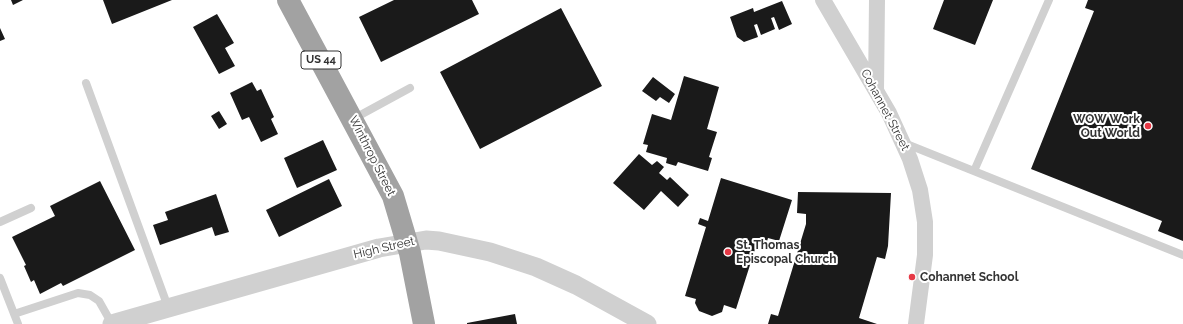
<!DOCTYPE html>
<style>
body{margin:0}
canvas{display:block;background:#fff}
</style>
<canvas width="1183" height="324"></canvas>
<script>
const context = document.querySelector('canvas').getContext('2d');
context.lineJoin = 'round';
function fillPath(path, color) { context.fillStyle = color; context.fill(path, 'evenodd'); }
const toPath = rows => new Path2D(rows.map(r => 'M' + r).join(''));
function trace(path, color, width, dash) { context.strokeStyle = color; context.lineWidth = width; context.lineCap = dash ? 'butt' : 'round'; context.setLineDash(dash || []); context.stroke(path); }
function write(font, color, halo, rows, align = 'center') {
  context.font = font + ' Raleway,sans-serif'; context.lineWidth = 4; context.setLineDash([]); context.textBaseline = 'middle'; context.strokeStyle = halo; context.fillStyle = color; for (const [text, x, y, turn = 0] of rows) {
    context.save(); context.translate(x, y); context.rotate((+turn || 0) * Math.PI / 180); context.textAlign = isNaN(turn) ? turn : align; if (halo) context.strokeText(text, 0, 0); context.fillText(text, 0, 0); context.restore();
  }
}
const building = toPath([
 [11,0,23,0,13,5],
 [103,0,172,0,112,24],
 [394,0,472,0,479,14,381,62,359,17],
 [944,0,993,0,975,45,933,29],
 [1088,0,1183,0,1183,241,1158,231,1162,221,1031,169,1094,11,1085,8],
 [782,1,792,24,779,30,774,17,771,18,775,29,761,35,757,24,754,25,758,37,744,42,737,37,730,17,753,8,754,12],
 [561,8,602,86,480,149,440,72],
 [217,14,234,43,225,48,235,66,219,74,193,27],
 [0,28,5,39,0,41],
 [684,76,719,87,707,129,717,132,709,157,712,158,708,171,678,162,676,166,666,163,667,158,646,152,648,145,643,144,652,114,671,120],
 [653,77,675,94,669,103,660,97,656,101,642,91],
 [252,82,257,91,261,89,274,117,271,119,278,134,261,142,249,117,242,120,230,93],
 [219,111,227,124,219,129,211,116],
 [323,140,337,170,297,188,284,158],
 [639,154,652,165,657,161,664,167,659,173,667,180,670,177,689,195,678,207,661,191,644,210,613,183],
 [721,178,792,200,779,241,768,238,766,245,757,243,736,309,724,305,722,312,712,316,699,311,695,303,696,299,685,296,706,227,698,224,700,218,708,221],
 [329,179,342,206,279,237,266,210],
 [100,181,135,250,63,286,61,283,40,294,34,280,31,282,24,266,26,265,12,237,55,216,50,206],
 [798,192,891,193,888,246,885,259,877,257,859,318,877,324,768,324,771,314,778,316,806,224,806,214,797,213],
 [216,194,229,232,215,236,212,227,160,245,153,225,168,220,165,212],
 [515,314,517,324,467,324,467,323]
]);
const service = toPath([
 [86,83,168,307],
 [353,119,410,88],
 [904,143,1183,255],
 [974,171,1049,0],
 [0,222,31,208],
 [0,278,18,324],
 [14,314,78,293,90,295,99,301,112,324]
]);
const minor = toPath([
 [823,0,889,113,910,159,920,190,925,222,925,255,916,324],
 [876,90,877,0]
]);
const tertiary = toPath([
 [112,324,379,248,426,240,439,241,490,252,536,267,576,285,647,324]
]);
const trunk = toPath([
 [288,0,393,196,410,253,424,324]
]);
const markers = [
 [1148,126,4,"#e63946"],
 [728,252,4,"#e63946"],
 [912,277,4,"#e63946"]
];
const shields = [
 [321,60,40]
];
const shieldNames = [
 ["US 44",321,60]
];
const streetNames = [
 ["Cohannet Street",885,110,62],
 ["Winthrop Street",372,156,63],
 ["High Street",384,248,-13]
];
const poiNames = [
 ["WOW Work",1140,119,"right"],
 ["Out World",1140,133,"right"],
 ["St. Thomas",736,245],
 ["Episcopal Church",736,259],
 ["Cohannet School",920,277]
];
fillPath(building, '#1a1a1a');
trace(service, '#d0d0d0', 8);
trace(minor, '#d0d0d0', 16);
trace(tertiary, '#d0d0d0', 19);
trace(trunk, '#a2a2a2', 22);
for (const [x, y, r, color] of markers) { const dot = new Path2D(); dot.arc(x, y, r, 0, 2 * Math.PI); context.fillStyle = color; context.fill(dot); trace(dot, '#fff', 1.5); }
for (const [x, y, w] of shields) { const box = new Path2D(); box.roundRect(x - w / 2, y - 9, w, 18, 3); context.fillStyle = '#fff'; context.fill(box); trace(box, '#333', 1); }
write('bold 11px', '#333', null, shieldNames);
write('12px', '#333', '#fff', streetNames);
write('bold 12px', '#333', '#fff', poiNames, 'left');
</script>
